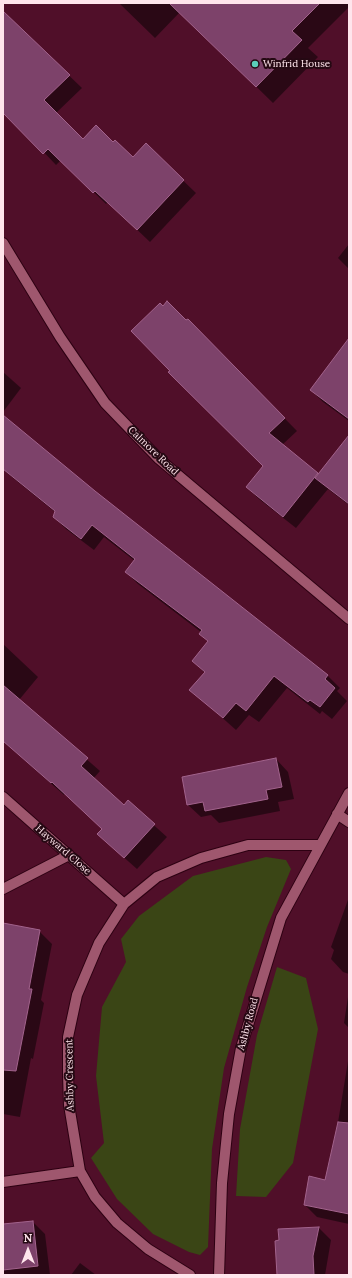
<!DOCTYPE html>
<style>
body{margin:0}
#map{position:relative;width:352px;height:1278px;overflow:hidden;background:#500f29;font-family:Lora,serif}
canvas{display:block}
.frame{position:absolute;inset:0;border:4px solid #ffe5ec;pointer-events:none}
.north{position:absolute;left:8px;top:1230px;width:40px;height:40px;-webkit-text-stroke:3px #250913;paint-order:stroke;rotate:0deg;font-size:11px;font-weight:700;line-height:16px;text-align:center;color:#ffe5ec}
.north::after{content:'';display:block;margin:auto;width:14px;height:18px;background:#ffe5ec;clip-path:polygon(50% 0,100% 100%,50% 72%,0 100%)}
</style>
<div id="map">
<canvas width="352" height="1278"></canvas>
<div class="frame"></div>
<div class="north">N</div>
</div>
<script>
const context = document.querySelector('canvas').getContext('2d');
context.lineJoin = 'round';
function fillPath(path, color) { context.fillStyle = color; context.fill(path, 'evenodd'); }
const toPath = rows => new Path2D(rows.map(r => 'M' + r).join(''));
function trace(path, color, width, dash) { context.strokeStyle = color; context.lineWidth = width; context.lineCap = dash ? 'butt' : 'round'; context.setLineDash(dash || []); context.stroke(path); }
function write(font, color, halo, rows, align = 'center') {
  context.font = font + ' Lora,serif'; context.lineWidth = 4; context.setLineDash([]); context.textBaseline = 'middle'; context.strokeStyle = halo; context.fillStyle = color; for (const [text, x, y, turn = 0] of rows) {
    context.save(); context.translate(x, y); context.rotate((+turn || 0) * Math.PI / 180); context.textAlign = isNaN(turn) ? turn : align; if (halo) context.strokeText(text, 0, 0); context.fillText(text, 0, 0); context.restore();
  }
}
const green = toPath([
 [266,857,286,860,291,869,267,927,247,987,224,1068,212,1149,208,1247,200,1255,189,1252,153,1234,117,1199,91,1158,104,1143,96,1076,102,1007,126,962,121,939,139,916,193,876],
 [277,967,306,978,318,1029,293,1163,266,1197,236,1196,240,1129,257,1035]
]);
const shadow = toPath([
 [119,3,349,3,349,7,308,48,318,57,273,103,180,12,155,38],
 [7,16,82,88,56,113,83,140,113,144,133,159,146,145,196,193,150,242,108,202,106,204,61,160,56,165,3,109,3,20],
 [349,244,349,269,338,258],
 [188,320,297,431,282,445,319,475,349,442,349,505,328,489,296,528,259,499,247,487,264,466,171,371],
 [349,348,349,421,323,402,311,390],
 [3,372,21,388,3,412],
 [3,461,95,492,328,676,340,688,337,691,347,701,332,719,322,711,320,714,287,688,259,722,249,715,236,730,191,690,205,673,193,661,209,642,200,633,201,632,138,584,126,572,135,561,104,537,94,550,66,529,54,517,55,512,12,477,3,469],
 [3,644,38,677,19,700,100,771,93,779,124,807,128,802,167,837,137,869,111,846,103,829,65,793,64,795,3,741],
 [276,759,288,772,294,799,278,802,280,811,219,823,211,815,201,817,188,805],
 [349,897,349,974,343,972,331,959,334,950,331,947],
 [39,931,52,944,41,1000,44,1003,33,1059,31,1058,20,1117,3,1114,3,953],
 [348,997,349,997,349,1028,344,1023],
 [349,1055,349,1224,317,1217,305,1205,326,1181,334,1147],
 [33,1222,45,1234,50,1275,3,1275,3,1225],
 [319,1228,331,1240,325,1275,278,1275],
 [80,1263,96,1275,71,1275]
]);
const building = toPath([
 [169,3,320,3,292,31,302,40,256,87,169,3],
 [3,11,70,75,44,100,83,139,96,125,113,142,115,140,133,157,146,143,184,180,137,230,95,191,93,193,48,149,43,154,3,113,3,11],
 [167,301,186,320,188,319,285,418,269,433,318,473,283,517,246,487,263,466,168,372,170,371,131,331,160,303,163,306,167,301],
 [349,338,349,419,310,390,349,338],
 [3,415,95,491,328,675,325,679,335,688,320,707,310,700,308,702,274,676,246,711,236,703,223,718,189,690,205,672,192,661,208,641,199,634,202,630,125,572,135,559,92,525,81,539,53,517,55,511,3,469,3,415],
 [349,435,349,504,315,478,349,435],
 [3,685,88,758,81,766,124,805,128,800,155,824,124,858,97,834,102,829,52,782,51,783,3,741,3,685],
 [276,758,282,787,266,790,268,799,205,811,203,802,187,805,182,777,276,758],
 [3,923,40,930,29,989,32,989,16,1071,3,1070,3,923],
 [338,1122,349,1123,349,1214,304,1205,309,1176,325,1180,338,1122],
 [33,1221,38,1266,3,1270,3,1224,33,1221],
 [319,1227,313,1256,314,1275,277,1275,275,1241,279,1240,278,1229,319,1227]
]);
const minor = toPath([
 [3,243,60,337,105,403,159,459,349,619],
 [3,797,124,904],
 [337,814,349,822],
 [3,889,69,855],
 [3,1182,80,1171],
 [190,1275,148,1249,117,1223,95,1197,80,1171,69,1105,68,1074,68,1037,77,995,99,943,124,904,157,877,201,858,248,845,320,845],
 [219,1275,222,1183,229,1114,241,1048,281,918,349,793]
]);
const markers = [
 [255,64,4,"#5bcebb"]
];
const poiNames = [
 ["Winfrid House",263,64]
];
const streetNames = [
 ["Calmore Road",153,451,44],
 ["Hayward Close",63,850,41],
 ["Ashby Road",248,1024,-75],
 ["Ashby Crescent",70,1075,-91]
];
fillPath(green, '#3a4515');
fillPath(shadow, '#0007');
fillPath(building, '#7d426a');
trace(building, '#a2638c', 1);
trace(minor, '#2d0012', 12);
trace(minor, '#9f576e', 10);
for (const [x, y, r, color] of markers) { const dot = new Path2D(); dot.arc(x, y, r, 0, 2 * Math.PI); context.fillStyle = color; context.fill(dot); trace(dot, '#250913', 1.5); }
write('10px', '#ffe5ec', '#250913', poiNames, 'left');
write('10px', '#ffe5ec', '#250913', streetNames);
</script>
